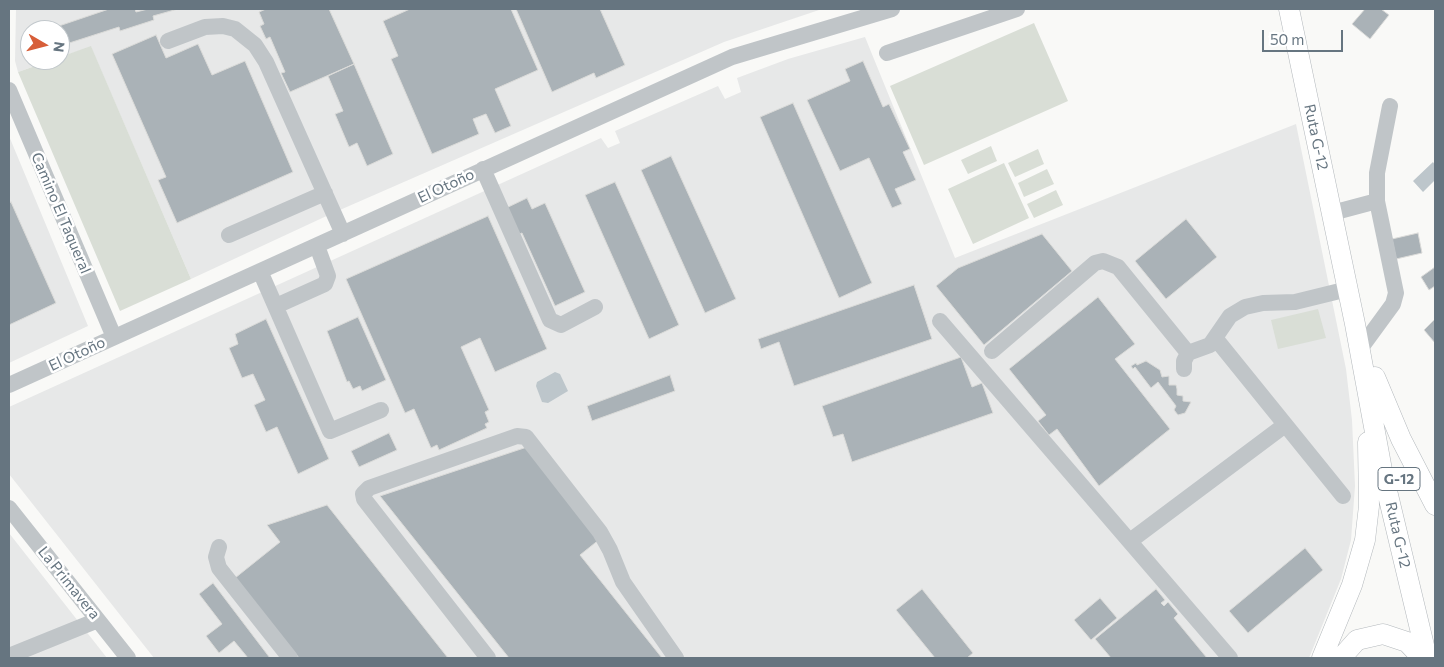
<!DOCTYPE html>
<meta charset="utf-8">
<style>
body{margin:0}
#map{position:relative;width:1444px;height:667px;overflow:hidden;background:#f9f9f7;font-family:Commissioner,sans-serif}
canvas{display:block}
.frame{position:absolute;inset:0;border:10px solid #667580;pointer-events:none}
.north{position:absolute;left:20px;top:20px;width:50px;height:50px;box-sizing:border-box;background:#fff;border:1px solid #c2c8cc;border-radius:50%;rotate:98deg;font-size:14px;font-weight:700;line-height:20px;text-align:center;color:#667580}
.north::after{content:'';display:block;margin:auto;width:18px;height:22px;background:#d75e39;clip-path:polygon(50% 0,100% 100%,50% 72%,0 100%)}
.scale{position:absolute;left:1262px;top:30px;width:81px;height:22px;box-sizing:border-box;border:2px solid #667580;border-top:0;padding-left:6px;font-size:15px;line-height:18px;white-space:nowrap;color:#667580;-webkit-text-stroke:4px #fff;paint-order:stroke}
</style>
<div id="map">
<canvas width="1444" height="667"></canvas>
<div class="frame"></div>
<div class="north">N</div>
<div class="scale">50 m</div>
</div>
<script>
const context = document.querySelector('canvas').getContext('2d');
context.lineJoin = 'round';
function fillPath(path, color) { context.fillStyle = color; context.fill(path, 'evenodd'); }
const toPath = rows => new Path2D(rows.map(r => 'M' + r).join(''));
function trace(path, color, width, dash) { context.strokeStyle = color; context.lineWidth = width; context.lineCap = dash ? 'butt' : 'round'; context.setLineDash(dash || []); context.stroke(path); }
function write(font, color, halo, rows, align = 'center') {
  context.font = font + ' Commissioner,sans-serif'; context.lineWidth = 5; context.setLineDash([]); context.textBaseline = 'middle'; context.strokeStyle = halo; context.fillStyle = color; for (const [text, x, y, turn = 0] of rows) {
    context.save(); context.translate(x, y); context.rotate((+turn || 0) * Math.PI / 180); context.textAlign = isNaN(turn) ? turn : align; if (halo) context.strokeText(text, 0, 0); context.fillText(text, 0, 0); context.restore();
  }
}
const built = toPath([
 [16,9,822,9,724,42,333,213,191,279,91,47,60,57,60,30,30,30,30,60,52,60,18,72,15,61],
 [865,37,955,258,1296,124,1346,369,1352,420,1355,486,1351,540,1341,579,1309,658,154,658,9,474,9,407,601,138,608,148,620,143,615,131,718,86,725,99,741,92,737,78,788,59],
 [9,136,88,326,9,363],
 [9,533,107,658,9,658]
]);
const green = toPath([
 [1034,23,1068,101,924,165,890,86],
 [91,46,191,279,120,311,18,72,52,60,60,60,60,57],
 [991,146,997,161,968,174,961,160],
 [1038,149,1044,164,1015,177,1008,163],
 [1004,163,1029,218,973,244,948,189],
 [1047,169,1054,184,1024,197,1018,183],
 [1056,190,1063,205,1034,218,1027,204],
 [1318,309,1326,338,1278,349,1271,320]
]);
const water = toPath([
 [1433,162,1435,165,1435,180,1423,192,1413,181],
 [555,372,560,374,568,391,548,403,542,402,536,386,537,382]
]);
const building = toPath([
 [109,9,135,9,136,12,148,9,178,9,153,16,154,20,120,31,119,27,60,46,60,30,47,30,109,9],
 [266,9,329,9,354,64,290,92,281,73,285,72,270,37,266,39,260,26,264,24,259,12,266,9],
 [410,9,511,9,538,70,495,89,511,126,495,133,486,114,473,119,479,134,432,154,391,59,398,56,383,21,410,9],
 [516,9,600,9,625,65,596,78,594,73,552,92,516,9],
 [1365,9,1381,9,1389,15,1370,39,1352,24,1365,9],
 [156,35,166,58,198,44,212,75,245,61,293,172,177,223,158,180,166,177,112,54,156,35],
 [30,36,30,55,25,38,30,36],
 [863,61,883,107,889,104,910,149,903,152,916,180,895,189,902,204,892,208,869,158,840,171,807,100,850,81,845,69,863,61],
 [354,64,393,154,367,166,357,143,349,147,335,114,343,111,328,76,354,64],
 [793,103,872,283,839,298,760,117,793,103],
 [671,156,736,299,705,313,641,170,671,156],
 [615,182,679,325,649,339,585,195,615,182],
 [527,198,532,209,545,203,585,292,555,306,522,233,516,235,504,209,527,198],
 [11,202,56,303,9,325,9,203,11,202],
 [488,216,547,349,495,372,480,338,461,347,489,410,485,412,489,422,485,424,487,428,439,450,437,445,431,448,414,409,405,413,346,279,488,216],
 [1186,219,1217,257,1166,299,1135,261,1186,219],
 [1418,233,1422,253,1396,259,1392,239,1418,233],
 [1042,234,1072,271,984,345,936,286,958,268,1042,234],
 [1435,267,1435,286,1429,290,1421,277,1435,267],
 [914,285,932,339,794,386,779,342,761,349,758,339,914,285],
 [1098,297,1135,344,1115,359,1170,429,1099,486,1057,429,1049,435,1038,421,1046,415,1009,369,1098,297],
 [358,317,386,380,362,391,360,386,353,389,349,381,347,382,327,331,358,317],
 [266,319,329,459,298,474,277,427,266,432,254,405,265,400,253,374,242,378,229,348,238,344,235,334,266,319],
 [1435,319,1435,343,1424,330,1435,319],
 [961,357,972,387,982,383,993,413,852,462,843,434,833,437,822,406,961,357],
 [1146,361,1160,370,1162,377,1169,376,1169,385,1176,385,1177,389,1177,395,1183,396,1183,401,1191,402,1185,413,1178,415,1174,410,1176,406,1158,382,1151,388,1135,367,1133,369,1131,366,1136,363,1137,365,1146,361],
 [670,375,675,391,592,421,587,406,670,375],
 [389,433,397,450,359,467,351,451,389,433],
 [527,447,600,539,580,555,662,658,509,658,380,496,527,447],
 [327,505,448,658,299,658,235,578,280,542,267,525,327,505],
 [1305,548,1323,570,1248,633,1229,611,1305,548],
 [213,583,270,658,248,658,234,641,219,653,206,636,222,624,199,594,213,583],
 [922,589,973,653,967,658,935,658,896,610,922,589],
 [1156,589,1165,600,1161,603,1164,606,1168,602,1178,614,1174,618,1207,658,1111,658,1095,639,1156,589],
 [1100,598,1117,618,1091,640,1074,620,1100,598]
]);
const minor = toPath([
 [168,41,205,27,223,26,235,29,255,45,266,62,343,234],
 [887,53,1017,9],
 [9,90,114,337],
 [483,169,550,320,561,325,595,307],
 [1332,213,1377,201],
 [229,235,325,193],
 [260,271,330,431,381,410],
 [276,306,325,284,328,276,317,246],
 [940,321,1230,658],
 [1216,339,1343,496],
 [1363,345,1393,304,1396,293,1377,201,1377,173,1390,106],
 [992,351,1095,263,1103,261,1118,267,1188,353],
 [1184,369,1184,361,1188,353,1210,345,1230,316,1245,307,1263,303,1295,302,1348,289],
 [9,385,732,57,892,9],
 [9,508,128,658],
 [1130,541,1285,425],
 [219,547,216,557,219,568,290,658],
 [9,656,98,620],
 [488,658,364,499,363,494,369,488,517,436,526,437,600,532,610,550,623,582,676,658]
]);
const major = toPath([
 [1289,9,1355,324,1382,470,1427,658],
 [1375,377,1401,439,1435,505],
 [1322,658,1352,585,1365,540,1369,506,1368,442],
 [1341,658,1357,640,1383,634,1407,642,1422,658]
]);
const shields = [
 [1399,479,42]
];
const shieldNames = [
 ["G-12",1399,479]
];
const streetNames = [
 ["Ruta G-12",1316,137,78],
 ["El Otoño",446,186,-25],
 ["Camino El Taqueral",61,213,67],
 ["El Otoño",77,354,-25],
 ["Ruta G-12",1398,535,77],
 ["La Primavera",69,583,51]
];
fillPath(built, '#e7e8e8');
fillPath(green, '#d9ded6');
fillPath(water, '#bdc6cb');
fillPath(building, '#aab2b7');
trace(building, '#dbdbd9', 1);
trace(major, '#b4b9bd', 21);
trace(minor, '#c0c5c8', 16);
trace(major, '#fff', 20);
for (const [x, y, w] of shields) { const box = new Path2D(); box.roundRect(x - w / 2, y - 11.5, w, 23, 4); context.fillStyle = '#fff'; context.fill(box); trace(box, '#667580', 1); }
write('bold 14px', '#667580', null, shieldNames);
write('15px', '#667580', '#fff', streetNames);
</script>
